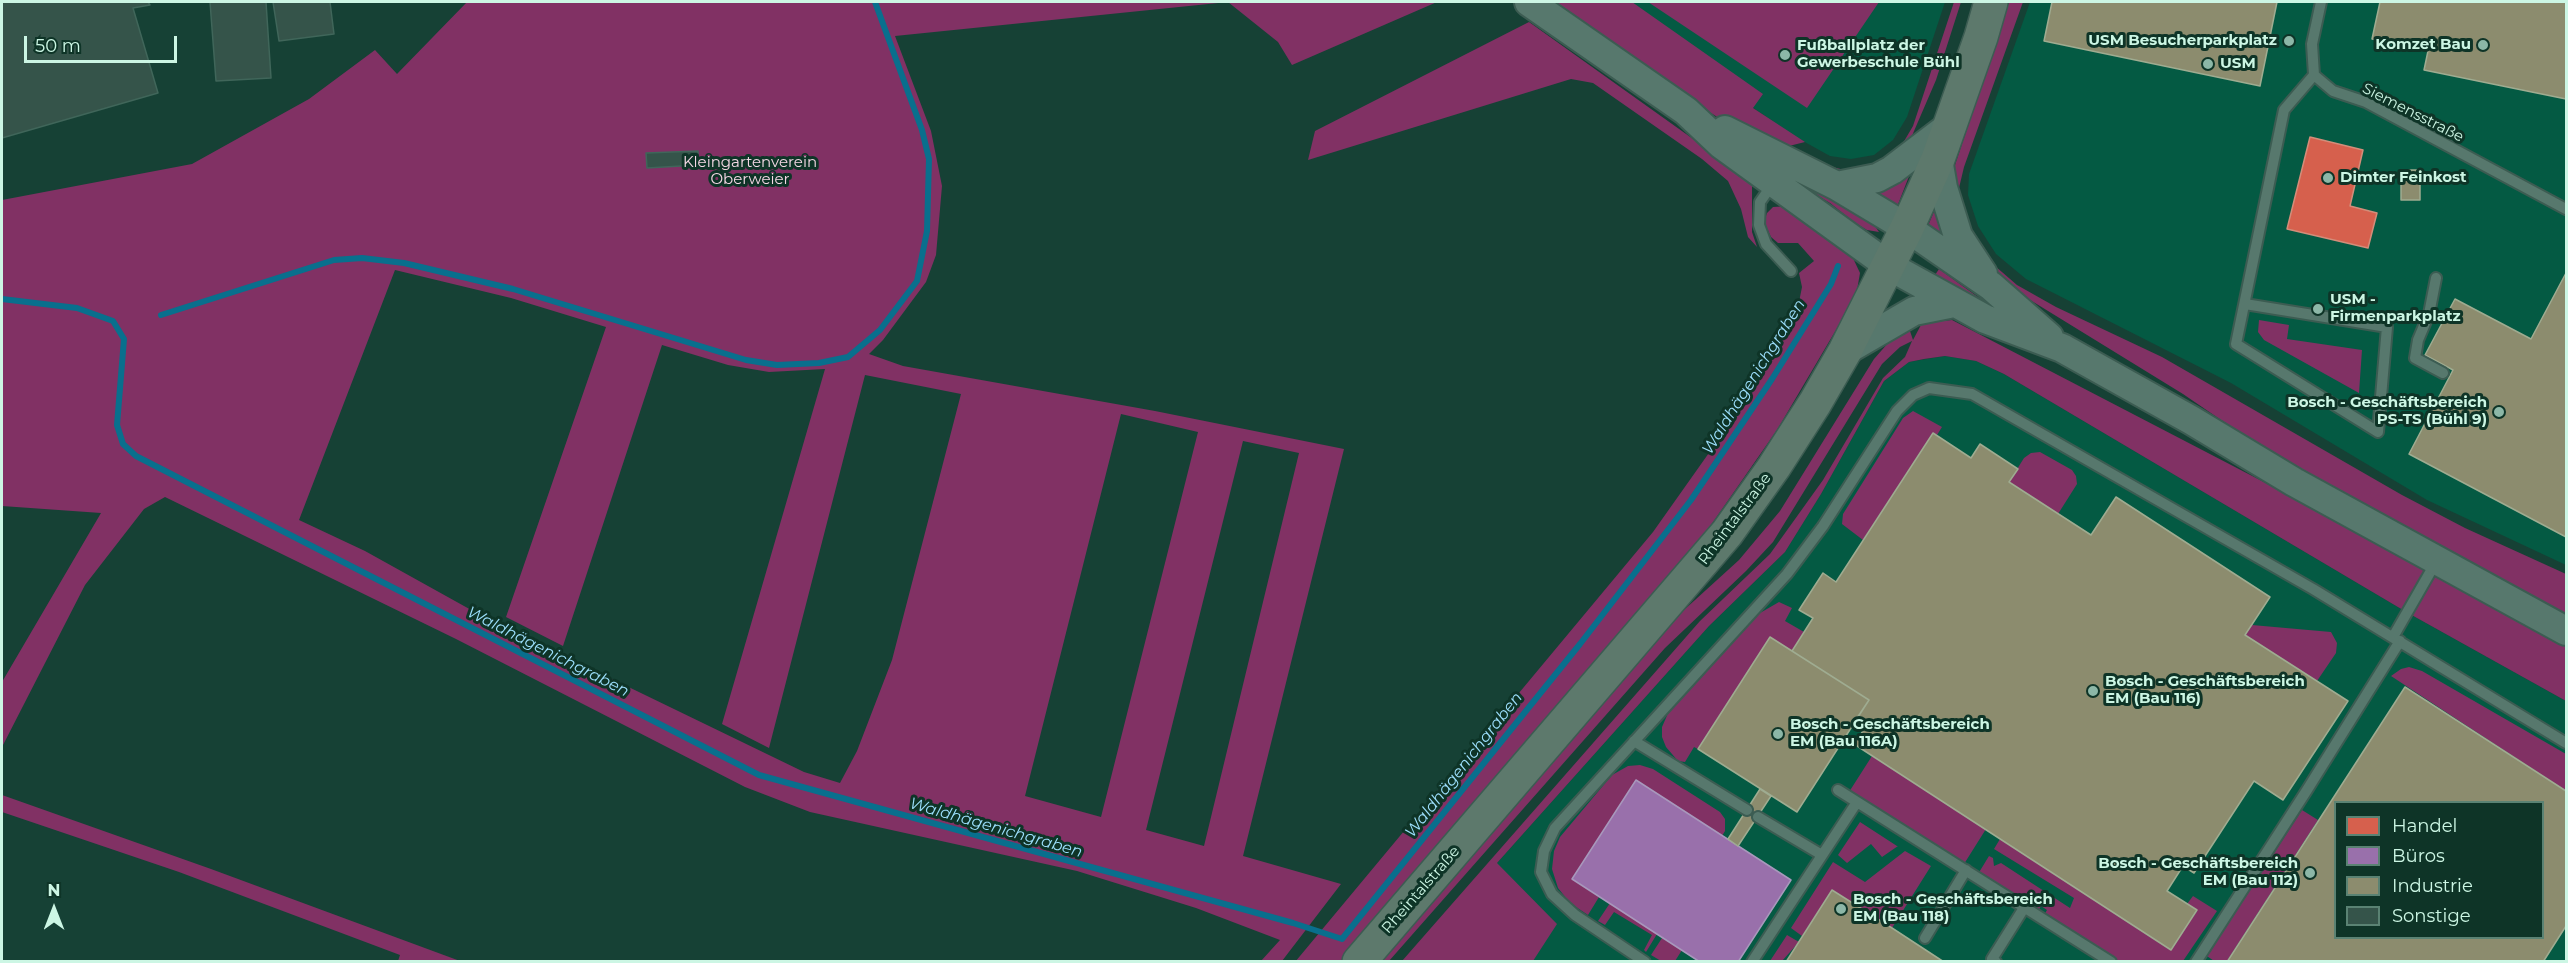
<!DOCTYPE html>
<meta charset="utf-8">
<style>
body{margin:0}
#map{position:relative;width:2568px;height:963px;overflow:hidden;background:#164135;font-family:Montserrat,sans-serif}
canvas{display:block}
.frame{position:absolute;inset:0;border:3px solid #ccf6e4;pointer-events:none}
.legend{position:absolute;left:2334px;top:801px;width:210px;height:138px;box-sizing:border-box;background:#0e3427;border:2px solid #5a8273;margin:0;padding:8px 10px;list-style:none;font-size:18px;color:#ccf6e4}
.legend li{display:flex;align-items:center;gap:12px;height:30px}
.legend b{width:30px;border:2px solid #5a8273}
.north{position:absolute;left:24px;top:879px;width:60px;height:60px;-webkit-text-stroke:4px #0e3427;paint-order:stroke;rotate:0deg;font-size:16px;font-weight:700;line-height:24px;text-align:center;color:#ccf6e4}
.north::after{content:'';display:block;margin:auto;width:21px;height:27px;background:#ccf6e4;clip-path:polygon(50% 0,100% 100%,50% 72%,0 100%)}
.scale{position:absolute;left:24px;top:36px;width:153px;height:27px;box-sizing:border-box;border:3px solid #ccf6e4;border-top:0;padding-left:8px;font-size:18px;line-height:21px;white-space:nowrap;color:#ccf6e4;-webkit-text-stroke:4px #0e3427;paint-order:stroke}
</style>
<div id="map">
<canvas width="2568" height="963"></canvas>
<div class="frame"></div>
<ul class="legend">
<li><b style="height:16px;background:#d6604d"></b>Handel</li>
<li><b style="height:16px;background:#9970ab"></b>Büros</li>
<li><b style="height:16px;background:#8c8c6e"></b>Industrie</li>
<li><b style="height:16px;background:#35544a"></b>Sonstige</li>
</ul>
<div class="north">N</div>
<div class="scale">50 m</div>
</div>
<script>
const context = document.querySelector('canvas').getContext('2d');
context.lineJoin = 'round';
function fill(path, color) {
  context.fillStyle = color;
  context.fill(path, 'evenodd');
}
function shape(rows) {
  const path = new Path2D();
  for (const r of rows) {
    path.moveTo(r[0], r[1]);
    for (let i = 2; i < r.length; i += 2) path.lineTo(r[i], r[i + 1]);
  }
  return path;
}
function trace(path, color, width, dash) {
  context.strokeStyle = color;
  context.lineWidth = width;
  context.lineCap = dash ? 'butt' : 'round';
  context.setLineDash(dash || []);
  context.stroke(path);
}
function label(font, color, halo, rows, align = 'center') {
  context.font = font + ' Montserrat,sans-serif';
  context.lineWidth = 6;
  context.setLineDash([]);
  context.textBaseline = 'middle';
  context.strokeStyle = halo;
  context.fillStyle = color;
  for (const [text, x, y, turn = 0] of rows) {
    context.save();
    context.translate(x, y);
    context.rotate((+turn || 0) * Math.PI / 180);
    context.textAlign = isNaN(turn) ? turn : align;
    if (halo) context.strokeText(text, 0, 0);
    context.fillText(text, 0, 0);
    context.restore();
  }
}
fill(shape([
 [1601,2,1945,2,1907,117,1893,140,1874,155,1851,159,1830,156,1794,136],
 [2030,2,2566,2,2566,565,2427,500,2231,383,2026,279,1996,254,1978,226,1968,195,1969,174],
 [1945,356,1976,361,2004,374,2408,613,2566,701,2566,961,1403,962,1497,863,1709,626,1785,552,1821,494,1884,381,1909,362],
 [2336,802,2542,802,2542,938,2336,938]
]), '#045a43');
fill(shape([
 [467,2,1437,2,1292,65,1278,42,1228,2,895,36,931,131,942,186,936,255,926,282,883,340,869,354,903,366,1155,411,1344,449,1243,856,1341,884,1282,961,1261,961,1280,940,1196,908,1077,871,810,812,745,787,456,639,165,497,144,509,85,585,2,747,2,682,101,513,2,506,2,200,192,164,309,99,375,50,397,74],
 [395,270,511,298,606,327,506,617,563,646,662,345,728,365,769,372,825,369,722,724,769,748,865,375,961,394,892,660,857,751,840,783,804,772,482,616,365,551,299,520],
 [1121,414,1198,432,1101,817,1025,796],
 [1243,441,1299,453,1204,846,1146,830],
 [1542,2,1632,2,1763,94,1753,108,1805,142,1785,147,1741,132,1616,53],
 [1648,2,1879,2,1807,108],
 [1954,2,1961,2,1936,80,1905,152,1854,178,1824,165,1849,171,1868,168,1887,158,1903,143,1913,126],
 [2009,2,2023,2,1964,167,1959,188,1959,200,1953,171],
 [1529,22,1752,181,1752,232,1757,247,1748,237,1741,209,1728,181,1702,159,1593,83,1571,79,1308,160,1315,131],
 [1913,166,1897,207,1866,192],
 [1809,182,1871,220,1879,232,1867,230,1855,223,1830,203,1806,189],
 [1938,202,1947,232,1940,239,1927,228],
 [1789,206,1852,256,1860,273,1856,296,1777,430,1686,561,1346,961,1295,962,1653,532,1728,426,1799,302,1802,287,1799,273,1814,261,1798,243,1778,243,1771,237,1764,222,1767,213,1773,207],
 [1978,246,1995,266,2017,285,2056,307,2162,357,2402,495,2465,528,2566,574,2566,620,2306,478,2183,394,2009,287,1988,268],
 [1939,269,1989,305,1933,278],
 [1952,320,2566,639,2566,701,2408,613,2004,374,1976,361,1945,356,1924,359,1909,362,1884,381,1821,494,1785,552,1709,626,1497,863,1557,924,1533,961,1402,961,1700,621,1770,554,1823,480,1883,378,1905,357,1912,341,1900,347,1882,364,1773,542,1746,571,1665,648,1389,961,1378,962,1673,620,1739,560,1780,511,1874,359,1896,334,1909,328,1913,340,1922,323],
 [2259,320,2289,325,2287,339,2362,350,2359,393,2264,340,2258,332],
 [1913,411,1942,427,1937,435,1933,433,1863,540,1842,524,1843,514,1903,418],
 [2040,452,2072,470,2076,476,2077,484,2058,514,2009,482,2024,458,2031,453],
 [1779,602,1792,608,1785,621,1804,632,1792,651,1770,638,1698,749,1694,747,1685,762,1678,761,1666,747,1662,737,1662,727,1669,711,1760,613],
 [2252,625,2331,632,2337,643,2336,653,2317,681,2245,635],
 [2409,667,2422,671,2566,754,2566,791,2391,676,2401,669],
 [1872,756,1986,829,1964,864,1849,792],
 [1640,765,1653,769,1720,812,1725,819,1725,831,1722,836,1636,780,1572,879,1599,897,1588,915,1570,903,1558,888,1552,869,1554,851,1560,837,1612,775,1628,766],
 [2,795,211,869,460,961,398,961,400,955,179,872,2,812],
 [2302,810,2318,820,2227,961,2214,961,2207,956],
 [1860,822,1897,846,1898,846,1882,857,1871,844,1847,863,1838,855],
 [2000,839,2171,949,2197,911,2187,904,2193,896,2217,911,2183,961,2113,961,2043,917,2047,910,2041,906,2037,913,1978,874,1989,856,1993,858,1994,866,2001,863,2070,908,2074,898,1994,849],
 [1905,851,1931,866,1892,928,1832,891,1802,936,1791,928,1833,862,1865,882],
 [1610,903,1657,934,1646,952,1644,950,1652,935,1614,912,1605,925,1598,921],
 [1787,935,1799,942,1782,961,1770,961],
 [1662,938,1682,950,1675,961,1661,961,1651,955]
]), '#813164');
const shops = shape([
 [2310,137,2363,150,2350,206,2377,213,2368,248,2287,229,2310,137]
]);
fill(shops, '#d6604d');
trace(shops, '#d38d7a', 1.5);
const offices = shape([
 [1636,780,1791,880,1738,962,1700,962,1572,879,1636,780]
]);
fill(offices, '#9970ab');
trace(offices, '#a898bc', 1.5);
const industry = shape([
 [2052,2,2277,2,2260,86,2044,41,2052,2],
 [2380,2,2566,2,2566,99,2424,70,2428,51,2372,39,2380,2],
 [2401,170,2420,170,2420,200,2401,200,2401,170],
 [2566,273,2566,537,2409,454,2453,370,2425,355,2455,299,2531,339,2566,273],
 [1933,433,1971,458,1980,444,2018,469,2009,482,2091,535,2116,497,2270,597,2245,635,2348,701,2283,800,2254,781,2194,873,2183,866,2167,891,2197,910,2171,950,1854,744,1867,725,1857,718,1869,700,1792,651,1813,618,1799,610,1823,573,1836,582,1933,433],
 [1770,637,1869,700,1797,812,1698,749,1770,637],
 [2405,687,2566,791,2566,926,2543,962,2227,962,2405,687],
 [2336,802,2542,802,2542,938,2336,938,2336,802],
 [1760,789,1771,796,1738,846,1728,839,1760,789],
 [1832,890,1892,928,1944,962,1786,962,1832,890]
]);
fill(industry, '#8c8c6e');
trace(industry, '#9fac91', 1.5);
trace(shape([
 [2,299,77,308,113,321,124,339,117,425,123,444,136,456,759,775,1293,923,1342,939,1580,644,1691,500,1772,379,1831,284,1838,266],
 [161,315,334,260,362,258,404,263,513,289,746,360,777,365,819,363,848,357,880,330,917,281,927,231,929,159,922,130,875,2]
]), '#096f8d', 6);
const building = shape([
 [2,2,148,2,150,5,133,8,158,93,2,138,2,2],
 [210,2,266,2,271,78,216,81,210,2],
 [273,2,330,2,334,34,279,41,273,2],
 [698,151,698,165,647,168,646,153,698,151]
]);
fill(building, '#35544a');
trace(building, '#40665a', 1.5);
const service = shape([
 [2321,2,2312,44,2314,75,2333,91,2366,102,2566,209],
 [1774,182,1760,202,1759,225,1766,244,1791,271],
 [2436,278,2429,314,2418,340,2415,358,2443,373],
 [2245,304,2387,327,2378,432,2236,344,2284,110,2314,75],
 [2393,637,2436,562],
 [1634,741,1747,810],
 [1838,790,2111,962],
 [1758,817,1822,855],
 [1925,938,1966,870],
 [1645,962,1575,915,1552,894,1541,872,1544,851,1555,828,1787,574,1823,526,1897,411,1913,395,1929,388,1972,394,2313,589,2566,743],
 [1752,962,1857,802],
 [1996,962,1992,959,2024,908],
 [2196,962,2307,790,2400,641]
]);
const tertiary = shape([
 [1529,2,1686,111,1722,145,1889,266,1985,319,2062,348,2191,420,2294,482,2566,631],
 [1725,130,1837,186,1907,228,1991,286,2049,337],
 [1938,159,1943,188,1958,236,1983,274],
 [1837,186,1877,178,1892,170,1951,125],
 [1845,351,1914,311,1954,303]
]);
const primary = shape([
 [1359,962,1727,533,1774,467,1815,403,1845,351,1907,228,1938,159,1981,37,1991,2]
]);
trace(service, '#3c5c52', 14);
trace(tertiary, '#3c5c52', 32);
trace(primary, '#3c5c52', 36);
trace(service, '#57786d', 10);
trace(tertiary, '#57786d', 28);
trace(primary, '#5d796c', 33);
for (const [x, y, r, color] of [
 [2289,41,6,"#8cb7a7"],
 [2483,45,6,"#8cb7a7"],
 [1785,55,6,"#8cb7a7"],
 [2208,64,6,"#8cb7a7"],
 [2328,178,6,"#8cb7a7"],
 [2318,309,6,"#8cb7a7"],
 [2499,412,6,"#8cb7a7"],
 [2093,691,6,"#8cb7a7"],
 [1778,734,6,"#8cb7a7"],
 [2310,873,6,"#8cb7a7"],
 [1841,909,6,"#8cb7a7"]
]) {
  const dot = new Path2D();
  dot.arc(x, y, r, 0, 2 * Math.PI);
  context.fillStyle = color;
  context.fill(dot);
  trace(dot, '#0e3427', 2);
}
label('bold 15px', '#ccf6e4', '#0e3427', [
 ["USM Besucherparkplatz",2277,41,"right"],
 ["Komzet Bau",2471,45,"right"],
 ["Fußballplatz der",1797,46],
 ["Gewerbeschule Bühl",1797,63],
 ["USM",2220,64],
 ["Dimter Feinkost",2340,178],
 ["USM -",2330,300],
 ["Firmenparkplatz",2330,317],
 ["Bosch - Geschäftsbereich",2487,403,"right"],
 ["PS-TS (Bühl 9)",2487,420,"right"],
 ["Bosch - Geschäftsbereich",2105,682],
 ["EM (Bau 116)",2105,699],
 ["Bosch - Geschäftsbereich",1790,725],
 ["EM (Bau 116A)",1790,742],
 ["Bosch - Geschäftsbereich",2298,864,"right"],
 ["EM (Bau 112)",2298,881,"right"],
 ["Bosch - Geschäftsbereich",1853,900],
 ["EM (Bau 118)",1853,917]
], 'left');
label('15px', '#ccf6e4', '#0e3427', [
 ["Siemensstraße",2413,113,27],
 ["Rheintalstraße",1735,519,-53],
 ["Rheintalstraße",1421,890,-49]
]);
label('15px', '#f6d8e6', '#0e3427', [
 ["Kleingartenverein",750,163],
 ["Oberweier",750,180]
]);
label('italic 16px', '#9cdffc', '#0e3427', [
 ["Waldhägenichgraben",1754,377,-58],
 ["Waldhägenichgraben",548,652,27],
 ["Waldhägenichgraben",1464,765,-52],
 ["Waldhägenichgraben",996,828,16]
]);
</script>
